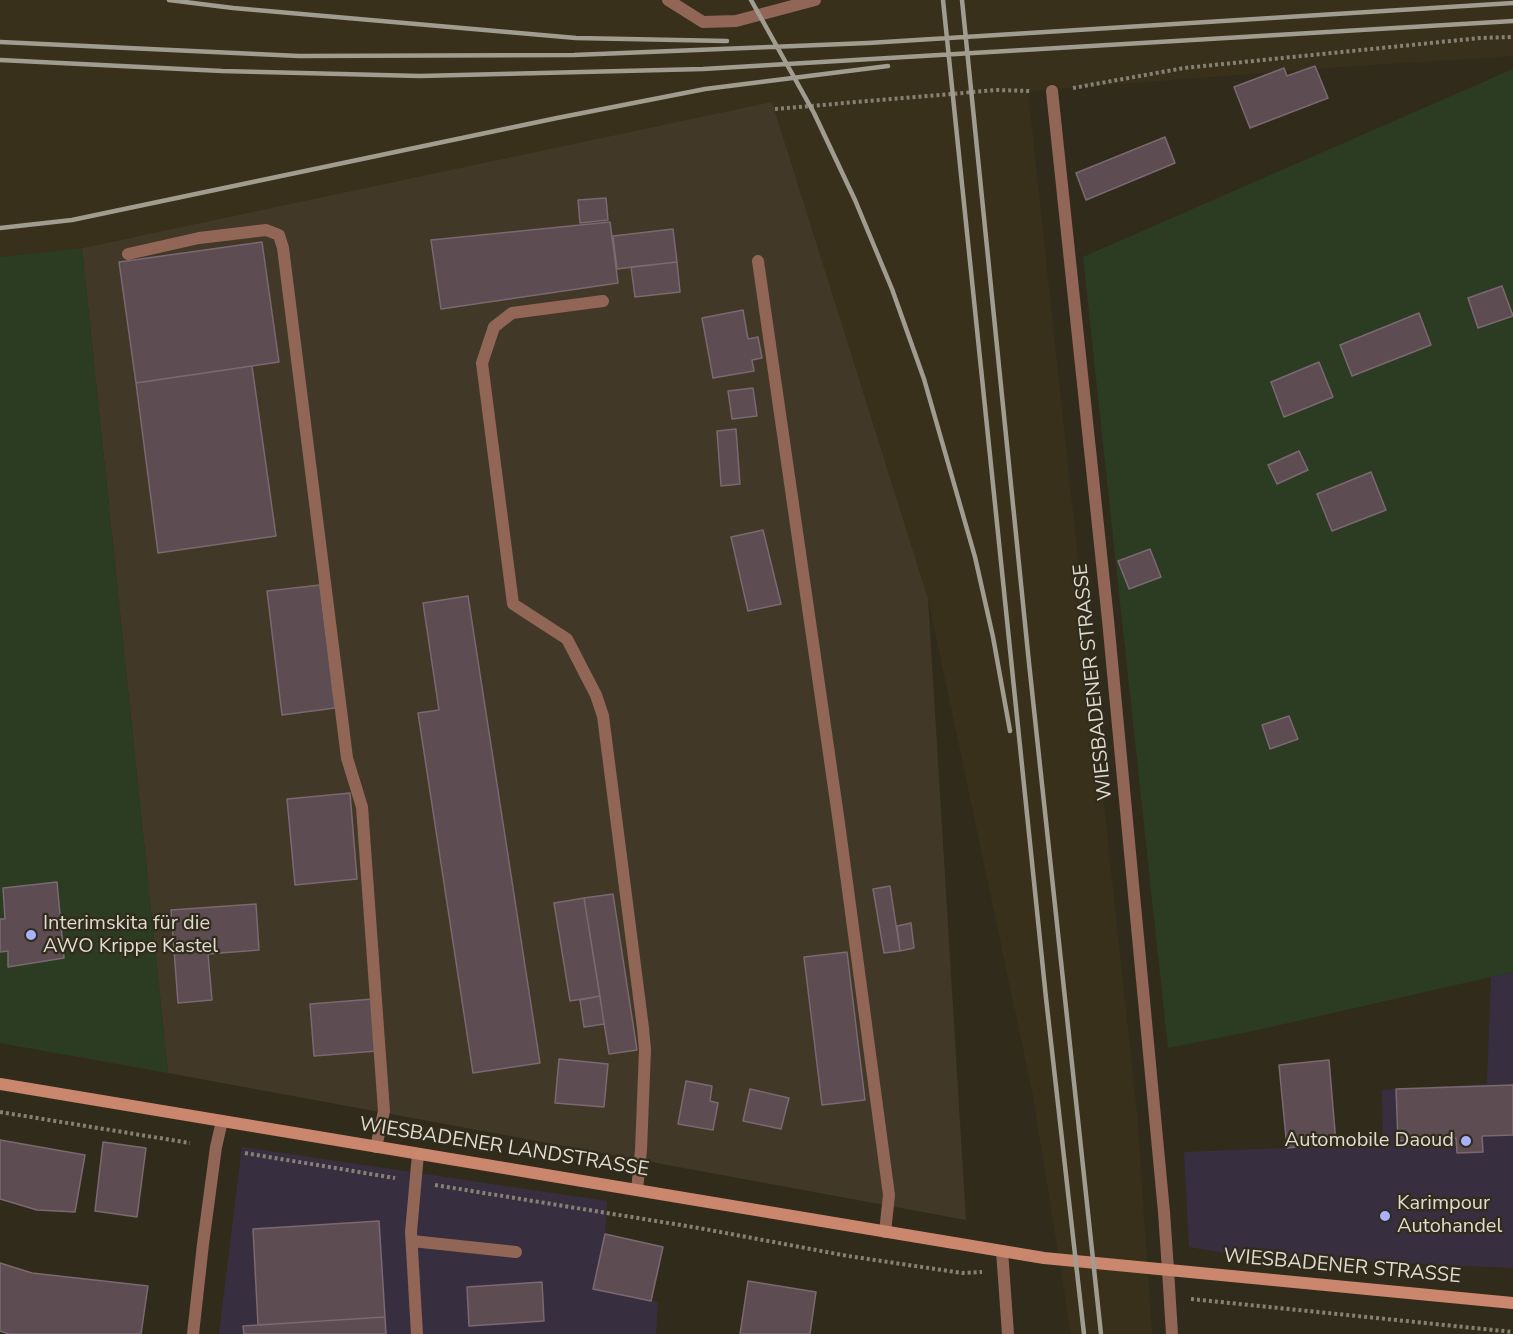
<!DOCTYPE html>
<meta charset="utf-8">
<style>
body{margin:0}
canvas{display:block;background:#312b1c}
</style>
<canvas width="1513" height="1334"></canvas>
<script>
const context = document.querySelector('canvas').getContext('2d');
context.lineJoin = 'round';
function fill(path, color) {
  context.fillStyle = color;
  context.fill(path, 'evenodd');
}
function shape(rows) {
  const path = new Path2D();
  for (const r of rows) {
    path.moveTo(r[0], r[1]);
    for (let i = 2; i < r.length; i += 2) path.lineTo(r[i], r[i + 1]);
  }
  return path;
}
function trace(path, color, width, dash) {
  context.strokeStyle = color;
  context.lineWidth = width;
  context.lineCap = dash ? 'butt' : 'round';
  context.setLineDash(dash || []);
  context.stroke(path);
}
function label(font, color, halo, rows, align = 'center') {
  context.font = font + ' "Nunito Sans",sans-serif';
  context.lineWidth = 4.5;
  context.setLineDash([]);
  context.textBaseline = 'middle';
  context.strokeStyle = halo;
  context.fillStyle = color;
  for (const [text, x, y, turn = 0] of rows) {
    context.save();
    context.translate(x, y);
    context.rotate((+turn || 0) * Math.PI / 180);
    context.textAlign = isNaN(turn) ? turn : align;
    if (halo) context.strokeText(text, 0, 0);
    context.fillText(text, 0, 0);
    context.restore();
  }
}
fill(shape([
 [1513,972,1513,1268,1243,1256,1189,1247,1184,1152,1287,1148,1336,1143,1383,1144,1382,1090,1487,1084,1491,977],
 [242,1147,607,1201,605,1234,593,1289,658,1302,656,1334,219,1334]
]), '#372f3f');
fill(shape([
 [772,101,928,598,966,1220,168,1073,82,248]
]), '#413828');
fill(shape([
 [0,0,1513,0,1513,56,1355,66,1028,91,1137,1114,1152,1334,1071,1334,1033,1096,928,598,772,102,82,248,0,257]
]), '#38301a');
fill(shape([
 [1513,69,1513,972,1253,1031,1168,1048,1083,257],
 [82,248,168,1073,0,1043,0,257]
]), '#2b3c23');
const building = shape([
 [1315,66,1328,98,1250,128,1234,87,1284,68,1287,76,1315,66],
 [1165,137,1175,163,1086,200,1076,173,1165,137],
 [606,198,608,220,580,223,578,200,606,198],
 [610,222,618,283,441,309,431,240,610,222],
 [673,229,677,262,617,269,613,236,673,229],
 [262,242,279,362,136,383,119,262,262,242],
 [677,262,680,292,635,297,631,267,677,262],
 [1502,286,1513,316,1478,328,1468,298,1502,286],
 [743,310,748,339,758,337,762,358,752,360,754,371,713,378,702,318,743,310],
 [1419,313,1431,345,1352,376,1340,345,1419,313],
 [1319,362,1333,397,1284,417,1271,382,1319,362],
 [252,366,276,536,158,553,136,383,252,366],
 [753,388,757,416,732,419,728,391,753,388],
 [736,429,740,484,721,486,717,431,736,429],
 [1299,451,1308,470,1277,484,1268,465,1299,451],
 [1371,472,1386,510,1332,531,1317,494,1371,472],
 [763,530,781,604,748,611,731,537,763,530],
 [1150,549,1161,577,1129,589,1118,561,1150,549],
 [320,585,335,708,282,715,267,591,320,585],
 [468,596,540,1063,473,1073,418,713,439,710,423,603,468,596],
 [1289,716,1298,739,1270,749,1262,725,1289,716],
 [350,793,357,879,295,885,287,799,350,793],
 [57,882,64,958,8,967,8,951,0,952,0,919,5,919,3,888,57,882],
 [890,886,900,951,884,953,873,889,890,886],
 [613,894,637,1050,609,1054,584,898,613,894],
 [584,898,600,996,570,1001,554,903,584,898],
 [256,904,259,950,208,954,212,1000,178,1003,171,910,256,904],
 [911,923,914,948,900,951,897,926,911,923],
 [847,952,865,1100,822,1105,804,957,847,952],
 [600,996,604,1024,584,1027,580,1000,600,996],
 [373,999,377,1051,314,1056,310,1004,373,999],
 [559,1059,608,1064,604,1107,555,1103,559,1059],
 [1329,1060,1336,1143,1287,1148,1279,1065,1329,1060],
 [686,1081,712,1086,710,1101,718,1103,713,1130,678,1124,686,1081],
 [1513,1085,1513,1135,1482,1136,1483,1152,1457,1153,1456,1138,1398,1141,1396,1089,1513,1085],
 [750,1089,789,1098,781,1129,743,1121,750,1089],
 [0,1140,85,1155,75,1212,37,1210,0,1199,0,1140],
 [103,1142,146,1148,137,1217,95,1211,103,1142],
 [379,1221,385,1317,258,1325,253,1229,379,1221],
 [605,1234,663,1247,651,1301,593,1289,605,1234],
 [0,1263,32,1273,148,1286,141,1334,9,1334,0,1331,0,1263],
 [748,1281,816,1292,810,1334,740,1334,748,1281],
 [542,1282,544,1321,469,1326,467,1287,542,1282],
 [385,1317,386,1334,244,1334,243,1326,385,1317]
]);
fill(building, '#5e4c53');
trace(building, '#7b6870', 1.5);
trace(shape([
 [1073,88,1184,68,1480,38,1513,37],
 [775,109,997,90,1030,91],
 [0,1112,190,1143],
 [245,1153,395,1178],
 [435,1185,699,1228,848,1256,962,1273,982,1272],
 [1191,1299,1513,1332]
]), '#868175', 4, [3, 3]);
trace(shape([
 [668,0,703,22,736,21,815,0],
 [128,254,199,238,266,230,279,235,283,248,347,758,362,807,384,1111,376,1147],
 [758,261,839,823,889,1195,885,1232],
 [603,301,512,313,494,327,482,363,513,604,567,639,596,695,603,716,643,1028,645,1050,641,1150,637,1190],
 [412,1241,516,1252],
 [1168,1270,1172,1334],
 [417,1334,411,1232,418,1154]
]), '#916657', 12);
trace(shape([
 [1052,91,1108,620,1164,1212,1168,1270],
 [1002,1251,1008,1334],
 [193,1334,203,1244,216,1147,222,1121]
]), '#916657', 12);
trace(shape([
 [0,1084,1044,1258,1513,1303]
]), '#cb866e', 12);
trace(shape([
 [169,0,233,8,576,38,727,41],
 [751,0,814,113,855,200,892,289,924,379,975,557,993,637,1010,731],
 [943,0,1046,998,1084,1334],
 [962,0,1029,663,1101,1334],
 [0,42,299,56,574,55,868,43,1513,3],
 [0,60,222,71,420,76,703,69,1513,21],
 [0,228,72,220,557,118,705,89,888,66]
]), '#a09c90', 4.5);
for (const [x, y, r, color] of [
 [31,935,6,"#a7b1fc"],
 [1466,1141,6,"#a7b1fc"],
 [1385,1216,6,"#a7b1fc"]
]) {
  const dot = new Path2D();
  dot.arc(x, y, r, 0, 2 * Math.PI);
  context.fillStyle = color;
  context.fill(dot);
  trace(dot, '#312b1c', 2);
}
label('20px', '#dedbd1', '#312b1c', [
 ["WIESBADENER STRASSE",1094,682,-96],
 ["WIESBADENER LANDSTRASSE",504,1148,9],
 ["WIESBADENER STRASSE",1342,1267,5]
]);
label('20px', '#dedbd1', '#312b1c', [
 ["Interimskita für die",43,924],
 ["AWO Krippe Kastel",43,947],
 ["Automobile Daoud",1454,1141,"right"],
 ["Karimpour",1397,1204],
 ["Autohandel",1397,1227]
], 'left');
</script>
